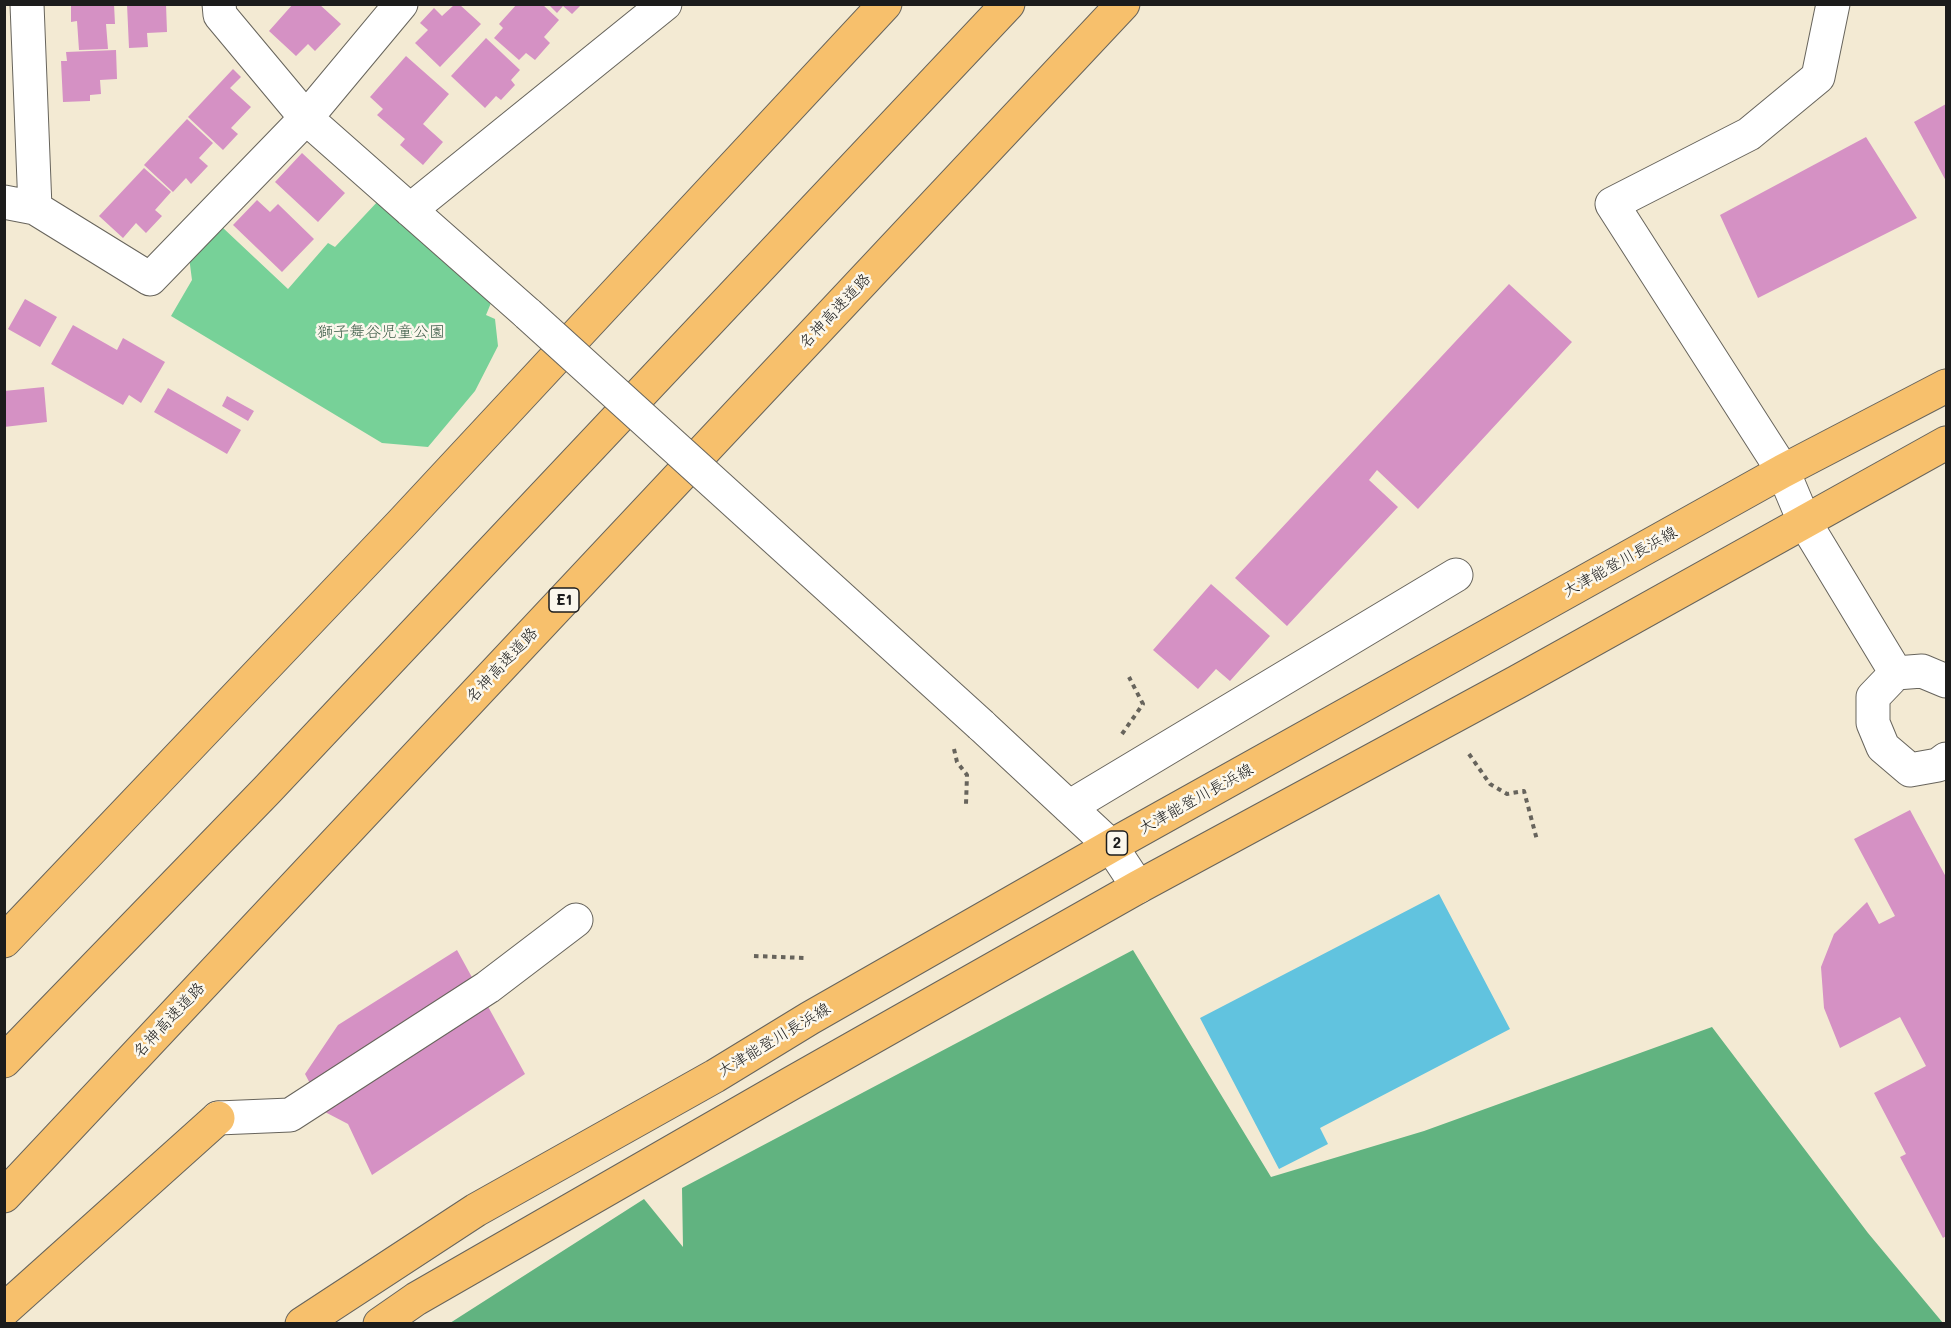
<!DOCTYPE html>
<meta charset="utf-8">
<style>
body{margin:0}
#map{position:relative;width:1951px;height:1328px;overflow:hidden;background:#f3ead3;font-family:Mali,sans-serif}
canvas{display:block}
.frame{position:absolute;inset:0;border:6px solid #1c1c1c;pointer-events:none}
</style>
<div id="map">
<canvas width="1951" height="1328"></canvas>
<div class="frame"></div>
</div>
<script>
const context = document.querySelector('canvas').getContext('2d');
context.lineJoin = 'round';
function fill(path, color) {
  context.fillStyle = color;
  context.fill(path, 'evenodd');
}
function shape(rows) {
  const path = new Path2D();
  for (const r of rows) {
    path.moveTo(r[0], r[1]);
    for (let i = 2; i < r.length; i += 2) path.lineTo(r[i], r[i + 1]);
  }
  return path;
}
function trace(path, color, width, dash) {
  context.strokeStyle = color;
  context.lineWidth = width;
  context.lineCap = dash ? 'butt' : 'round';
  context.setLineDash(dash || []);
  context.stroke(path);
}
function label(font, color, halo, rows, align = 'center') {
  context.font = font + ' Mali,"Klee One",sans-serif';
  context.lineWidth = 5;
  context.setLineDash([]);
  context.textBaseline = 'middle';
  context.strokeStyle = halo;
  context.fillStyle = color;
  for (const [text, x, y, turn = 0] of rows) {
    context.save();
    context.translate(x, y);
    context.rotate((+turn || 0) * Math.PI / 180);
    context.textAlign = isNaN(turn) ? turn : align;
    if (halo) context.strokeText(text, 0, 0);
    context.fillText(text, 0, 0);
    context.restore();
  }
}
fill(shape([
 [379,200,491,303,486,315,495,319,498,346,475,391,428,447,382,443,171,316,192,280,189,257,222,227,288,289,328,243,335,247]
]), '#77d198');
fill(shape([
 [1133,950,1271,1177,1424,1131,1712,1027,1868,1233,1943,1323,450,1323,644,1199,683,1247,682,1188]
]), '#61b380');
fill(shape([
 [1439,894,1510,1029,1320,1128,1328,1144,1279,1169,1200,1018]
]), '#61c3df');
fill(shape([
 [71,4,114,4,115,24,106,24,108,49,79,50,77,21,71,22],
 [127,4,166,4,167,32,147,33,148,47,129,48],
 [293,4,319,4,341,24,315,51,308,44,296,56,269,31],
 [517,4,542,4,559,20,544,37,550,43,535,60,526,53,519,60,494,38,503,28,499,24],
 [548,4,582,4,572,14,563,6,557,13],
 [454,5,460,5,481,24,440,67,415,43,428,30,420,23,434,8,442,16],
 [486,38,520,70,511,80,515,85,501,100,496,96,485,108,451,76],
 [116,50,117,79,100,80,101,94,90,95,90,101,63,102,61,61,67,61,66,52],
 [406,56,449,94,423,124,443,142,423,165,400,145,405,139,377,115,383,109,370,97],
 [233,69,241,77,230,88,251,107,231,128,238,134,223,150,188,117],
 [1946,104,1946,181,1914,122],
 [187,119,213,143,199,158,208,166,191,184,186,178,173,192,144,165],
 [1866,137,1917,218,1758,298,1720,215],
 [302,153,345,193,318,222,275,182],
 [144,168,171,192,155,210,162,216,146,233,136,223,123,238,99,216],
 [257,200,270,212,278,204,314,239,282,272,233,225],
 [1509,284,1572,342,1418,509,1377,470,1369,480,1398,507,1287,626,1235,578],
 [25,299,57,317,40,347,8,329],
 [73,325,117,350,123,338,165,362,141,403,129,395,123,405,51,364],
 [44,387,47,422,4,427,4,391],
 [168,388,241,430,227,454,154,412],
 [227,396,254,411,248,421,222,406],
 [1211,584,1270,636,1230,681,1216,669,1198,689,1153,650],
 [1910,810,1946,877,1946,1236,1943,1238,1900,1157,1906,1154,1874,1093,1926,1066,1900,1017,1840,1048,1824,1008,1821,967,1834,934,1867,902,1879,924,1895,916,1854,839],
 [457,950,525,1074,372,1175,348,1124,325,1112,305,1074,338,1025]
]), '#d591c4');
const minor = shape([
 [27,4,35,208],
 [219,4,220,15,306,118,528,314],
 [1833,4,1818,77,1749,134,1612,204,1783,471,1804,521,1896,673],
 [4,202,35,208,150,279,306,118,401,4],
 [410,210,665,4],
 [1946,681,1922,671,1896,673,1873,697,1873,723,1883,747,1910,770,1938,765,1946,759],
 [981,725,1111,846,1138,887],
 [1069,807,1456,575],
 [218,1118,290,1115,488,987,576,920]
]);
const major = shape([
 [302,1324,476,1210,715,1076,810,1018,1111,846,1783,471,1946,386],
 [380,1324,416,1299,790,1084,1138,887,1517,682,1946,443]
]);
const highway = shape([
 [4,941,401,524,885,4],
 [4,1061,267,790,1008,4],
 [4,1196,1123,4],
 [4,1310,218,1118]
]);
trace(minor, '#67645c', 35);
trace(major, '#67645c', 35);
trace(highway, '#67645c', 35);
trace(shape([
 [1122,734,1143,704,1129,677],
 [954,749,957,762,967,775,966,804],
 [1469,754,1490,784,1507,794,1524,791,1537,840],
 [754,956,805,958]
]), '#67645c', 4, [4.5, 4.5]);
trace(minor, '#fff', 33);
trace(major, '#f7c06c', 33);
trace(highway, '#f7c06c', 33);
const minorBridge = shape([
 [528,314,981,725]
]);
trace(minorBridge, '#67645c', 35, []);
trace(minorBridge, '#fff', 33);
for (const [x, y, w] of [
 [564,600,30],
 [1117,843,21]
]) {
  const box = new Path2D();
  box.roundRect(x - w / 2, y - 12, w, 24, 4.5);
  context.fillStyle = '#fbf7ec';
  context.fill(box);
  trace(box, '#1c1c1c', 1.5);
}
label('bold 15px', '#1c1c1c', null, [
 ["E1",564,600],
 ["2",1117,843]
]);
label('16px', '#1c1c1c', '#fbf7ec', [
 ["名神高速道路",835,311,-47],
 ["大津能登川長浜線",1620,562,-29],
 ["名神高速道路",502,665,-47],
 ["大津能登川長浜線",1196,799,-29],
 ["名神高速道路",169,1020,-47],
 ["大津能登川長浜線",774,1040,-31]
]);
label('16px', '#3c5b47', '#fbf7ec', [
 ["獅子舞谷児童公園",381,332]
]);
</script>
